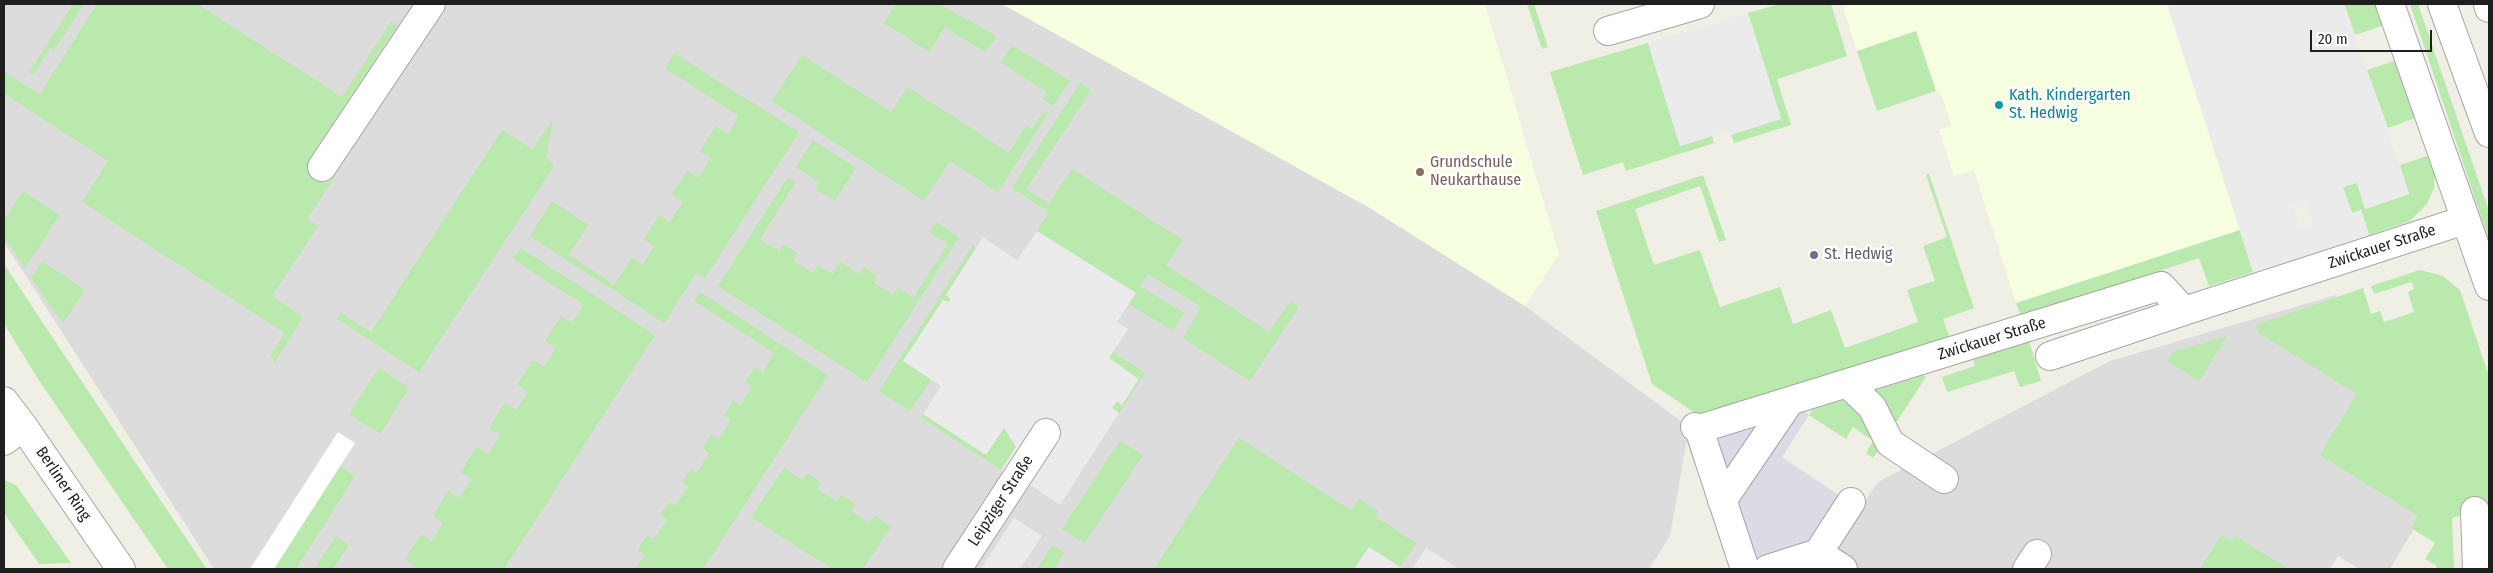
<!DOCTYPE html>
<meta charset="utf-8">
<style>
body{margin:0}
#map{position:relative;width:2493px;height:573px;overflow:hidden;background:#f0efe5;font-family:"Fira Sans Condensed",sans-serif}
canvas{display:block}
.frame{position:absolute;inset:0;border:5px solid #1f1f1f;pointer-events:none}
.scale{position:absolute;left:2310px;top:30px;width:122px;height:22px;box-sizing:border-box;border:2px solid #1f1f1f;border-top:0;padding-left:6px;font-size:15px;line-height:18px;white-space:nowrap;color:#1f1f1f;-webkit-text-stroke:4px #fff;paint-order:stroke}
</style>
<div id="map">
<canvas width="2493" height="573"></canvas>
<div class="frame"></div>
<div class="scale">20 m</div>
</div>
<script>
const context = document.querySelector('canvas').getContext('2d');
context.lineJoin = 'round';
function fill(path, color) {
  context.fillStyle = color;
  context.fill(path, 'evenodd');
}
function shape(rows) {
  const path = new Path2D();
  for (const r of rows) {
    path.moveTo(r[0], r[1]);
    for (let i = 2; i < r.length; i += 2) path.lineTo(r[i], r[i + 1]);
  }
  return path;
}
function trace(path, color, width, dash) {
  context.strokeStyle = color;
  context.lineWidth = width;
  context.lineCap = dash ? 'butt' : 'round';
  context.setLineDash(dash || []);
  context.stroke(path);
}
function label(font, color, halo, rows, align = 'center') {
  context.font = font + ' "Fira Sans Condensed",sans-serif';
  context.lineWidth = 5;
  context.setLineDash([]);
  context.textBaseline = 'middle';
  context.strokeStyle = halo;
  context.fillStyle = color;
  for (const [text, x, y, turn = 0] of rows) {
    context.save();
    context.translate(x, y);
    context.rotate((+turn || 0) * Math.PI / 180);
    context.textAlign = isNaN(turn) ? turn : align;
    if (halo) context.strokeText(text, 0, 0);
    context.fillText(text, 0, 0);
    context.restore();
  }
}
fill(shape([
 [4,4,1002,4,1370,208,1525,306,1689,427,1670,536,1649,569,214,569,4,242],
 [2336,295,2369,424,2447,473,2390,569,2359,569,2338,556,2329,569,1818,569,1878,482,2110,361]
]), '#dddcdc');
fill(shape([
 [1002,4,1485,4,1559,254,1525,306,1370,208],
 [1854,4,2167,4,2240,230,2016,303,1974,170,1954,176,1939,130,1952,126,1940,91,1936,91,1916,31,1857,51,1843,7]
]), '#f6ffdf');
fill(shape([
 [69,4,84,4,54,50,50,48,33,75,29,72,72,6],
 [97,4,197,4,342,97,391,22,397,26,310,158,336,175,307,219,318,226,272,296,303,317,275,362,270,357,285,333,82,202,108,161,5,94,4,95,4,72,40,94],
 [896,4,939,4,997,36,985,52,945,27,929,52,884,23],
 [1527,4,1534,4,1548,47,1542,49],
 [1780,4,1831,4,1847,56,1777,79,1791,125,1734,143,1731,135,1781,118,1748,13],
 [2344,4,2378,4,2385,25,2355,35],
 [2410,4,2418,4,2489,211,2489,240],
 [1916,31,1936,91,1877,111,1857,51],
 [1648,43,1680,146,1712,136,1714,143,1626,171,1623,162,1583,175,1550,72],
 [1012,45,1070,81,1053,106,1043,99,1047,92,1001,63],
 [674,53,799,132,705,278,696,273,664,323,530,236,552,201,588,225,569,255,614,285,632,258,643,265,654,246,644,239,659,215,670,222,683,202,672,195,687,171,699,178,711,158,700,151,716,126,728,134,739,116,665,68],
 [802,55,891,112,908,87,1009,153,1026,125,1032,129,1044,111,1048,113,998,192,950,161,924,201,772,101],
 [2398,60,2418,117,2388,128,2367,70],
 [1080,83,1091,90,1026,189,1049,204,1072,169,1183,240,1166,265,1269,332,1290,301,1299,306,1250,381,1183,338,1201,307,1148,274,1140,286,1184,313,1173,331,1129,304,1136,293,1037,231,1049,212,1012,188],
 [553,119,546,157,554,166,419,372,337,319,341,313,371,332,502,130,533,150],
 [813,140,856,168,835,201,815,188,819,182,796,167],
 [2430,155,2435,171,2434,188,2427,204,2410,221,2369,235,2361,210,2352,213,2343,187,2357,183,2366,209,2409,194,2400,165],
 [1929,174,1974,308,1943,319,1950,338,1701,417,1652,384,1596,211,1703,175,1726,240,1719,242,1700,186,1635,209,1654,265,1700,250,1720,307,1780,287,1793,324,1831,310,1845,348,1918,322,1907,290,1935,281,1923,246,1947,237,1926,175],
 [788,177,796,182,760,239,779,251,784,244,797,253,793,260,813,273,818,265,833,274,840,262,859,274,864,267,877,276,874,283,893,295,898,288,913,298,948,244,930,232,936,222,959,237,867,382,718,286],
 [23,191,60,215,25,268,4,237,4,220],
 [2240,230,2253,272,2209,286,2199,258,2021,316,2016,303],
 [973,245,976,248,946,295,951,298,949,303,943,300,903,361,931,380,910,411,879,391],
 [521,248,655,335,504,569,414,569,415,566,405,559,421,534,432,541,443,523,433,516,448,491,459,498,472,479,461,472,476,447,488,454,500,435,489,428,505,403,516,410,528,392,517,385,533,360,544,367,556,348,545,341,561,316,572,323,584,305,513,259],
 [42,261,85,290,63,323,31,278],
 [4,264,163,504,207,569,168,569,40,382,4,324],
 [2420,270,2443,276,2460,290,2489,376,2489,507,2452,518,2454,569,2436,569,2437,566,2425,559,2435,543,2411,528,2418,516,2320,455,2357,394,2259,333,2256,325,2363,288,2371,314,2380,311,2384,322,2414,312,2408,292,2414,289,2412,282,2374,294,2371,286],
 [700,292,828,375,703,569,635,569,645,555,638,550,647,535,654,539,667,520,660,515,669,502,675,506,688,487,682,482,690,469,697,473,709,453,703,448,711,435,719,439,731,420,724,416,733,400,740,405,752,387,746,382,755,367,763,372,774,353,694,301],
 [2227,336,2199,381,2168,362,2173,352],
 [2029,341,2041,381,2020,387,2014,371,1947,392,1942,377,1975,366,1973,359],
 [1113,352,1145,373,1119,413,1112,409,1117,401,1122,404,1108,359],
 [379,368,409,388,380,434,349,414],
 [1923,375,1926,377,1873,458,1866,453,1873,441,1853,427,1846,439,1809,415,1812,410],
 [923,414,986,454,1004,428,1016,447,1001,470,920,417],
 [1239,438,1351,510,1359,499,1378,511,1375,516,1416,543,1400,567,1369,547,1354,569,1154,569],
 [1120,441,1143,455,1085,543,1062,529],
 [340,466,355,476,296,569,274,569],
 [784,468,802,480,807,473,821,482,817,489,836,501,841,495,855,504,851,511,869,523,875,516,891,526,863,569,832,569,751,517],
 [4,480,16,485,71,563,39,564,4,513],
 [2221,535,2231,541,2235,536,2289,569,2200,569],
 [336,536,349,545,333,569,314,569],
 [1052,545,1064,553,1054,569,1037,569]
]), '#b9e9ac');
fill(shape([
 [2167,4,2344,4,2409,194,2365,209,2357,183,2343,187,2352,213,2361,210,2369,235,2253,272],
 [2306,200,2314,225,2301,230,2292,204],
 [1748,13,1781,119,1731,135,1729,130,1680,146,1648,43],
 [1037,231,1136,293,1117,322,1128,329,1109,358,1139,379,1122,405,1117,401,1112,408,1119,413,1060,505,1032,486,1001,470,1016,447,1004,428,986,455,923,414,941,386,903,361,943,300,948,302,951,299,946,295,983,237,1017,260],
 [1014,518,1042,536,1020,569,981,569],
 [1369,547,1400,567,1403,569,1354,569],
 [1426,548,1459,569,1412,569]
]), '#ebebeb');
fill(shape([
 [1790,401,1809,415,1782,457,1864,512,1836,555,1857,569,1731,569,1695,427]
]), '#dddae6');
fill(shape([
 [338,432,355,443,274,569,250,569]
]), '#fff');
const minor = shape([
 [2390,4,2489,286],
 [2442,4,2489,133],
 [2488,4,2489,8],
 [1608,31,1700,4],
 [322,167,431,4],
 [2050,356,2184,311],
 [1848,384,1872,407,1890,443,1944,479],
 [4,401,23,426,121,569],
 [1695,427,1699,429,1745,569],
 [1699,429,2161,286,2184,311,2465,220],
 [4,441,23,426],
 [1722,501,1790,401],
 [2475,511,2477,569],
 [1818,553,1843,569],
 [957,569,1046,433],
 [1768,569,1818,553,1851,502],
 [2027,569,2037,554]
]);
trace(minor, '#a6a6a6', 30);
trace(minor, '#fff', 28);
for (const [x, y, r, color] of [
 [1999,105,5,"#0f9aa8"],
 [1420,172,5,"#8d6e63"],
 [1814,255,5,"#6b7280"]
]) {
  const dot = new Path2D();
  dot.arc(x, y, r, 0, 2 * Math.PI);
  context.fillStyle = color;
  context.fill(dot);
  trace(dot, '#fff', 2);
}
label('16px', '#0d838f', '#fff', [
 ["Kath. Kindergarten",2009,96],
 ["St. Hedwig",2009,114]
], 'left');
label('16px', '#785e54', '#fff', [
 ["Grundschule",1430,163],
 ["Neukarthause",1430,181]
], 'left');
label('16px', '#1f1f1f', '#fff', [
 ["Zwickauer Straße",2382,247,-18],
 ["Zwickauer Straße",1992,339,-17],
 ["Berliner Ring",63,484,56],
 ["Leipziger Straße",1001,501,-57]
]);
label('16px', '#5b616d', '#fff', [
 ["St. Hedwig",1824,255]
], 'left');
</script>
